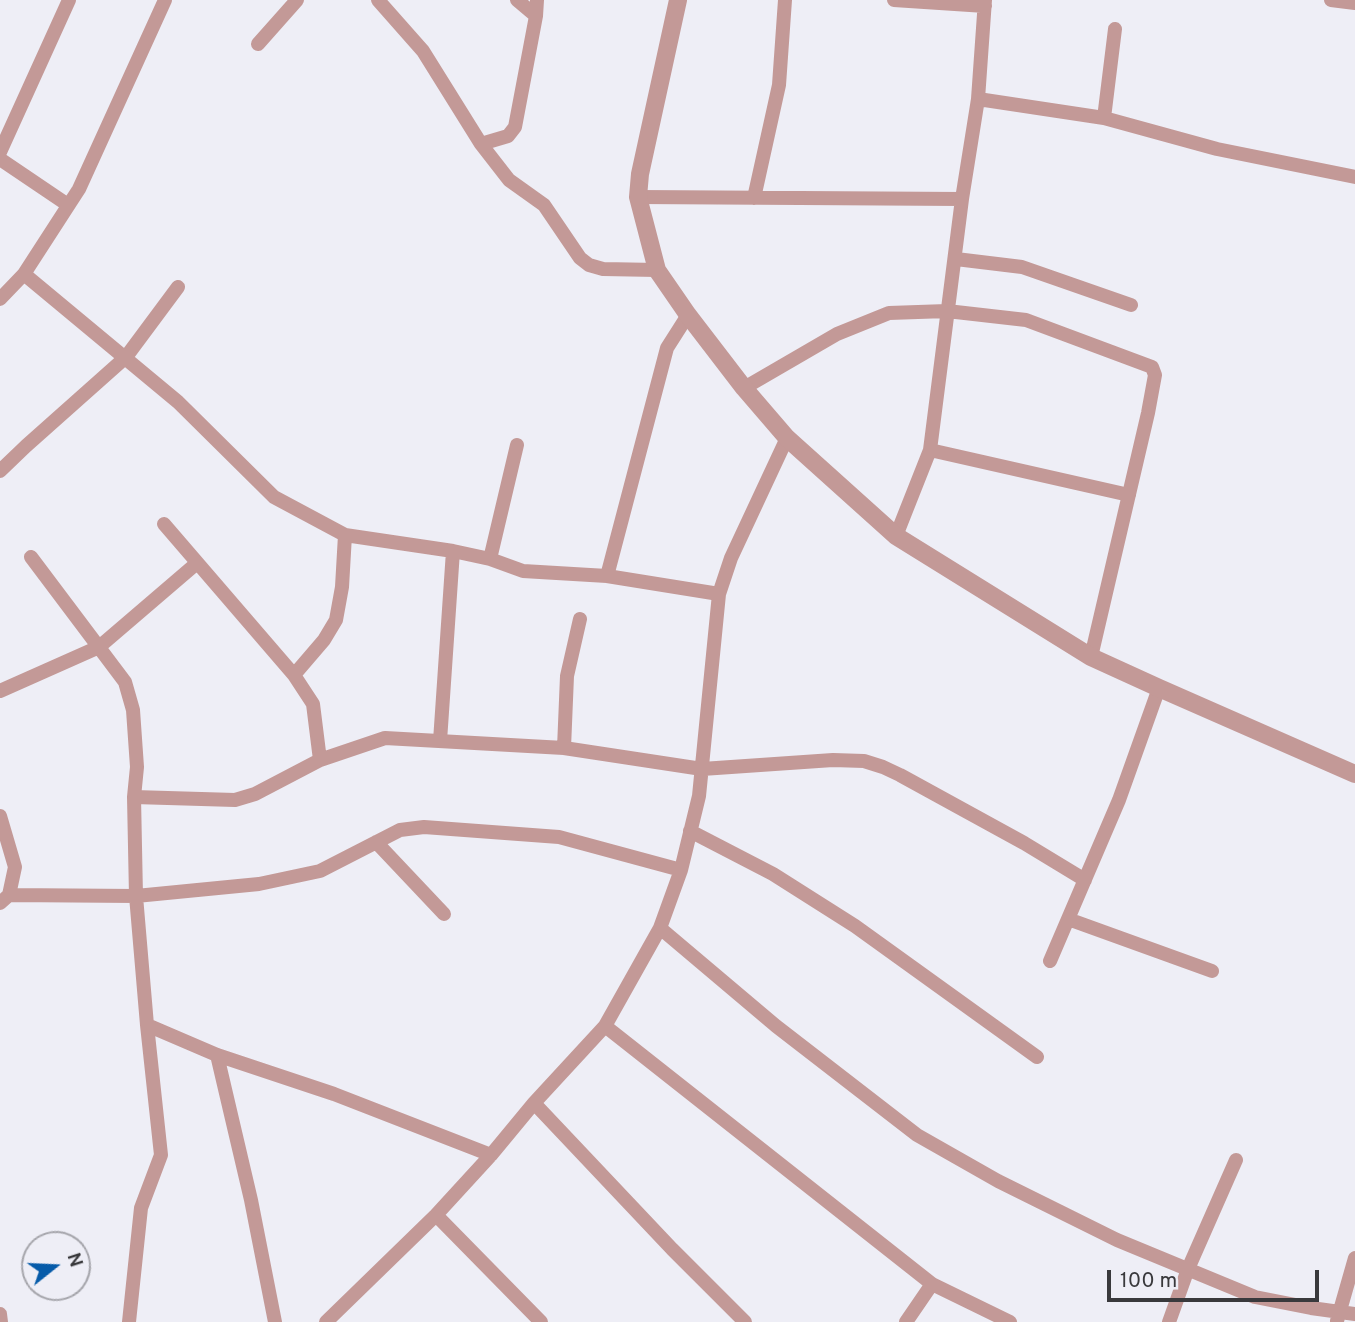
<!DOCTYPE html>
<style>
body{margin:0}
#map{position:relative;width:1355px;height:1322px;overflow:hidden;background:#eeeef6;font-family:Overpass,sans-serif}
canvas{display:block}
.north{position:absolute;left:21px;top:1231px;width:70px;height:70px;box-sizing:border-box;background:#eeeef6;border:2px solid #a6a6ac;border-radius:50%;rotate:72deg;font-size:19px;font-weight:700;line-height:28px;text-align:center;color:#39393c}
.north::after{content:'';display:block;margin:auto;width:24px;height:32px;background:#065ba9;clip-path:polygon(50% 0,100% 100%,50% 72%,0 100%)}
.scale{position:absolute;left:1107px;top:1270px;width:212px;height:32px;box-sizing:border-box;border:4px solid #39393c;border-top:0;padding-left:9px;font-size:21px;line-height:24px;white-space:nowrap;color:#39393c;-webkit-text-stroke:5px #eeeef6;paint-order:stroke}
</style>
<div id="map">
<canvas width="1355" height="1322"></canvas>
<div class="north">N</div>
<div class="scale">100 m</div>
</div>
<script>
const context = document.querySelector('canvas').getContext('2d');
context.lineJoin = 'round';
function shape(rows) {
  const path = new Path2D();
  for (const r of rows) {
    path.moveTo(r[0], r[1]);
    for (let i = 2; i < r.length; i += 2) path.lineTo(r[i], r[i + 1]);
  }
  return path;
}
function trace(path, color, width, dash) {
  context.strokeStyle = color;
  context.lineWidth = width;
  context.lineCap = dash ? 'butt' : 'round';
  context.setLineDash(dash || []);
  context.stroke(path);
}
trace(shape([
 [378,0,423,51,481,144,509,180,544,205,580,258,589,265,603,269,657,270],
 [517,0,536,16],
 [894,0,985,6],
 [1331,0,1355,3],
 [258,44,297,0],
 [978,99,1104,118,1217,149,1355,177],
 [1104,118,1115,29],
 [481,144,508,136,515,127,536,16,537,0],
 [0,152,69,0],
 [0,159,68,205],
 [638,197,962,199],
 [754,198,779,85,785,0],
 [956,259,1022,267,1131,305],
 [24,274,178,402,274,497,345,535,453,551,490,559,523,571,607,576,719,594],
 [0,299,24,274,79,189,165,0],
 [744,388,837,334,889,313,947,311,1026,320,1152,367,1155,375,1148,413,1091,657],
 [930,450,1129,495],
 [0,471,26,446,126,357,178,287],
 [164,524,294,675,313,704,320,760],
 [896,536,930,450,962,199,978,99,985,0],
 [31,557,125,682,133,710,137,767,134,797,136,896,147,1025,161,1155,141,1208,129,1322],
 [490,559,517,445],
 [607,576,667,348,688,315],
 [294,675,324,640,336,620,342,587,345,535],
 [0,691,99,647,197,563],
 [440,741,453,551],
 [564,748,567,676,580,619],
 [134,797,235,800,255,794,320,760,385,738,564,748,702,769,833,760,864,761,883,767,900,775,1024,843,1085,880],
 [0,816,15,867,9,895,0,903],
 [690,831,773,874,855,926,1037,1057],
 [376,842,444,914],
 [9,895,136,896,259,884,320,871,400,830,424,827,559,837,681,870],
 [1068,919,1212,971],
 [660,928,776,1026,917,1135,998,1181,1117,1240,1255,1297,1311,1308,1355,1314],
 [1050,961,1119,800,1159,688],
 [147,1025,217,1055,334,1094,491,1155],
 [605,1026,932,1284,1010,1322],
 [217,1055,251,1200,275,1322],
 [534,1103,672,1249,745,1322],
 [436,1215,541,1322],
 [0,1314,1,1322],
 [1337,1321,1355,1258],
 [326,1322,436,1215,491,1155,534,1103,605,1026,660,928,681,870,699,796,719,594,731,558,787,438],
 [906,1322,932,1284],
 [1169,1322,1188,1269,1236,1160]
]), '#c39997', 14);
trace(shape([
 [678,0,640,174,638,197,657,270,688,315,744,388,787,438,896,536,1091,657,1159,688,1355,774]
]), '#c39997', 18);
</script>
